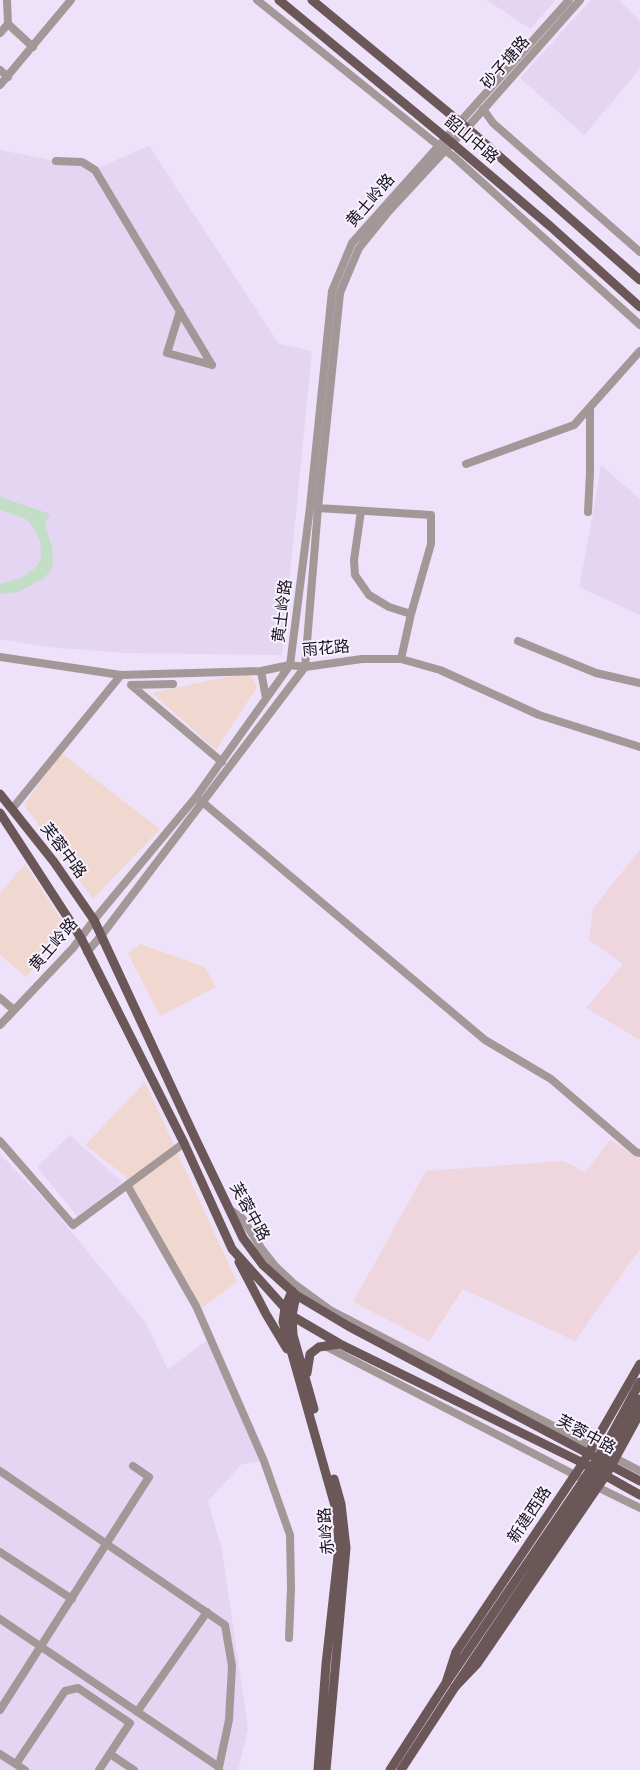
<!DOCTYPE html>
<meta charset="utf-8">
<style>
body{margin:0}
canvas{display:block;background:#ede2f9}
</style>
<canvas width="640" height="1770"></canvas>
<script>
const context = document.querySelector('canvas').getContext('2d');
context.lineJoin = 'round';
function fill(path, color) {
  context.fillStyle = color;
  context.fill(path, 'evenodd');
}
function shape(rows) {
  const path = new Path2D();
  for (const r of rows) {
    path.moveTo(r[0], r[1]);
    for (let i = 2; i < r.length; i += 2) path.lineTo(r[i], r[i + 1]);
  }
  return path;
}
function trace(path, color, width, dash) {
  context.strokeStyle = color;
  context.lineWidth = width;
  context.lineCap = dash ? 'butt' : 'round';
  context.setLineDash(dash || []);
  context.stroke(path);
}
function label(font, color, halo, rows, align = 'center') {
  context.font = font + ' Arial,"Noto Sans SC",sans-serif';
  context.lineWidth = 4;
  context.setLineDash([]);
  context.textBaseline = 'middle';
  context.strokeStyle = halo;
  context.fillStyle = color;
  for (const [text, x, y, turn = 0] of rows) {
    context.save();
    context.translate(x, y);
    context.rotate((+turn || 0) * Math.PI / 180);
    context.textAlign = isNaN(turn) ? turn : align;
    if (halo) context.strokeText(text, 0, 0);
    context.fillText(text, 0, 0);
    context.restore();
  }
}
fill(shape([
 [249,672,257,687,216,750,152,693],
 [61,753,160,829,93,899,24,805],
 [25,864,68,930,26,977,0,955,0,893],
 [140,944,205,967,216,987,160,1016,128,954],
 [145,1082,237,1282,202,1308,124,1175,85,1145]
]), '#f0d7d0');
fill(shape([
 [487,0,556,0,530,29],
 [591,0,619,0,640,21,640,69,584,135,520,78],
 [149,146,279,344,312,351,282,655,125,653,48,647,0,639,0,150,56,161,82,162,95,169],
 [601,465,640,499,640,615,579,587,588,541],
 [70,1135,122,1182,78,1217,37,1167],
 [0,1154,51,1207,146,1323,168,1370,211,1337,264,1461,242,1464,208,1501,222,1550,248,1728,238,1770,0,1770]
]), '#e4d5f3');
fill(shape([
 [640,849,640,1040,586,1008,623,964,589,940,593,909],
 [610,1140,640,1158,640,1249,575,1341,463,1289,429,1341,353,1302,426,1171,564,1161,585,1172]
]), '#efd5dd');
fill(shape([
 [0,497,50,514,45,525,52,548,53,560,52,569,43,579,18,592,0,594,0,584,21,578,34,569,41,559,40,541,34,528,26,519,0,510]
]), '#c3dec6');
trace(shape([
 [7,0,8,24,33,47],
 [257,0,444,150,453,156,640,325],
 [0,33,8,24],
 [0,70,8,77],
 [0,85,71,0],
 [483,109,493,123,640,252],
 [56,161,82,162,95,170,212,365],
 [180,311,167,353,212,365],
 [466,464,574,425,640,351],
 [318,508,431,515,431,544,411,614,401,659],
 [361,511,354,560,355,575,369,595,389,607,411,614],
 [588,512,590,473,590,407],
 [518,641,596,673,640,683],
 [0,657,121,675,261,671,290,665,305,667,362,659,401,659,440,670,539,715,640,747],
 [261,671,266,698],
 [173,684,131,685,222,762],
 [200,800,485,1040,551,1079,636,1152,640,1153],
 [12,809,121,675],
 [87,952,101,936,305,667,318,508,340,293,359,248,389,211,452,143,467,128,580,0],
 [0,998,14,1010],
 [0,1025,73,948,94,920,196,797,290,665,310,507,332,291,352,243,569,0],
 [0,1141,73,1225,184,1143],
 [127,1185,196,1306,264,1461,290,1535,291,1588,289,1638],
 [229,1209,242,1218,261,1248,275,1266,293,1283,330,1310,640,1471],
 [325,1346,579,1477],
 [0,1471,225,1625,232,1666,229,1720,219,1767],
 [593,1485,640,1508],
 [0,1552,72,1599],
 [0,1619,219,1767,219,1770],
 [0,1710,149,1477,133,1466],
 [137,1712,207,1612],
 [0,1754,25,1770],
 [110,1754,134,1770],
 [16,1764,65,1691,78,1688,130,1723,99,1770]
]), '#a39798', 8);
trace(shape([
 [279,0,452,143,550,226,640,307],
 [312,0,467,128,640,280],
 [0,794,54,862,94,920,195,1138,243,1238,263,1265,296,1295,348,1326,640,1481],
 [0,813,81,938,184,1143,232,1249,292,1316,340,1344,583,1463,640,1495],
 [239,1262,266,1314,287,1349],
 [292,1291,285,1308,283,1322,337,1513,339,1547,326,1664,318,1770],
 [296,1295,292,1316,293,1335,314,1409],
 [307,1373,310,1354,319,1347,340,1344],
 [326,1770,346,1548,341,1504,334,1479],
 [390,1770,446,1683,456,1652,583,1463,640,1364],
 [401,1770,455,1687,477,1664,606,1475,640,1413]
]), '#6b5658', 9);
trace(shape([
 [446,1683,581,1484,606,1445,640,1382],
 [455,1687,590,1486,613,1449,640,1399]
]), '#6b5658', 9);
label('16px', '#18141c', '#f8f1ff', [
 ["砂子塘路",506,63,-49],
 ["韶山中路",471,140,40],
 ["黄土岭路",371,201,-49],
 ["黄土岭路",283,611,-83],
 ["雨花路",326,649,-5],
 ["芙蓉中路",63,851,53],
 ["黄土岭路",54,945,-49],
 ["芙蓉中路",249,1212,61],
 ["芙蓉中路",586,1435,28],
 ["新建西路",530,1515,-56],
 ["赤岭路",327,1531,-95]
]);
</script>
